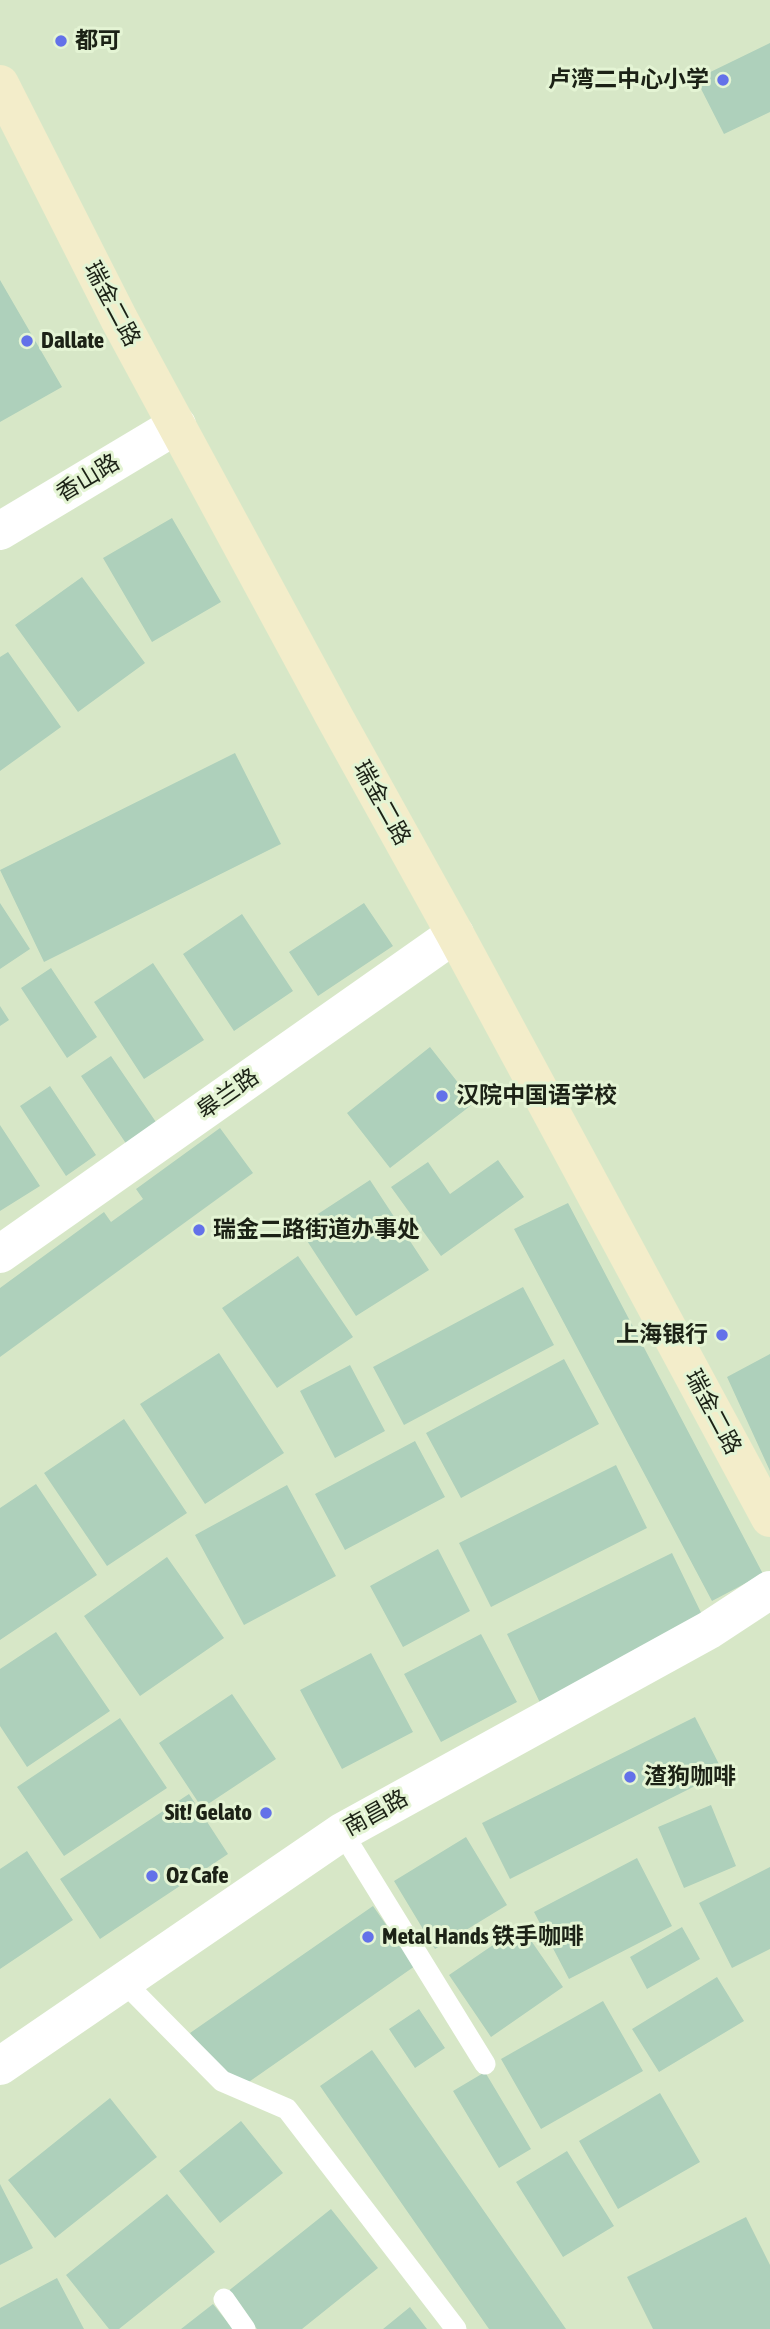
<!DOCTYPE html>
<meta charset="utf-8">
<style>
body{margin:0}
canvas{display:block;background:#d7e7c7}
</style>
<canvas width="770" height="2329"></canvas>
<script>
const context = document.querySelector('canvas').getContext('2d');
context.lineJoin = 'round';
function fill(path, color) {
  context.fillStyle = color;
  context.fill(path, 'evenodd');
}
function shape(rows) {
  const path = new Path2D();
  for (const r of rows) {
    path.moveTo(r[0], r[1]);
    for (let i = 2; i < r.length; i += 2) path.lineTo(r[i], r[i + 1]);
  }
  return path;
}
function trace(path, color, width, dash) {
  context.strokeStyle = color;
  context.lineWidth = width;
  context.lineCap = dash ? 'butt' : 'round';
  context.setLineDash(dash || []);
  context.stroke(path);
}
function label(font, color, halo, rows, align = 'center') {
  context.font = font + ' "Asap Condensed","Noto Sans SC",sans-serif';
  context.lineWidth = 6;
  context.setLineDash([]);
  context.textBaseline = 'middle';
  context.strokeStyle = halo;
  context.fillStyle = color;
  for (const [text, x, y, turn = 0] of rows) {
    context.save();
    context.translate(x, y);
    context.rotate((+turn || 0) * Math.PI / 180);
    context.textAlign = isNaN(turn) ? turn : align;
    if (halo) context.strokeText(text, 0, 0);
    context.fillText(text, 0, 0);
    context.restore();
  }
}
fill(shape([
 [770,43,770,112,724,134,696,79],
 [0,280,62,387,0,422],
 [172,518,221,602,152,642,103,558],
 [82,577,145,663,78,712,15,625],
 [8,652,61,727,0,771,0,657],
 [235,753,281,844,44,962,0,870],
 [0,903,30,949,0,969],
 [364,903,393,946,318,996,289,952],
 [242,914,293,991,234,1031,183,954],
 [153,963,204,1040,144,1079,94,1002],
 [51,968,97,1037,67,1058,21,988],
 [0,1006,9,1020,0,1026],
 [430,1047,474,1103,390,1168,347,1113],
 [111,1056,158,1125,127,1145,81,1076],
 [50,1086,96,1155,66,1176,20,1106],
 [0,1125,40,1186,0,1211],
 [220,1128,253,1173,0,1357,0,1288,104,1212,111,1222,143,1199,136,1189],
 [498,1160,524,1197,441,1256,391,1187,428,1162,450,1194],
 [370,1180,429,1270,356,1316,298,1227],
 [568,1203,763,1574,712,1601,514,1229],
 [298,1256,353,1337,277,1388,222,1308],
 [523,1287,554,1345,404,1425,373,1367],
 [219,1353,284,1453,205,1504,140,1404],
 [770,1354,770,1471,727,1377],
 [564,1359,599,1424,461,1498,426,1433],
 [350,1365,385,1431,335,1458,300,1391],
 [124,1419,187,1513,107,1566,44,1473],
 [415,1441,445,1497,345,1550,315,1494],
 [616,1465,647,1528,491,1607,459,1543],
 [36,1484,97,1575,0,1640,0,1508],
 [287,1485,336,1576,244,1625,195,1535],
 [438,1549,470,1611,403,1647,370,1586],
 [672,1553,709,1629,544,1711,507,1634],
 [167,1557,224,1638,140,1696,84,1616],
 [56,1632,110,1711,27,1767,0,1726,0,1669],
 [481,1634,517,1702,441,1742,404,1674],
 [371,1653,413,1732,342,1769,300,1690],
 [232,1694,276,1759,202,1808,159,1743],
 [695,1717,723,1772,510,1879,482,1823],
 [120,1718,167,1788,64,1856,17,1787],
 [189,1794,228,1854,100,1939,60,1879],
 [711,1805,736,1866,684,1888,658,1827],
 [466,1837,507,1905,435,1949,394,1881],
 [27,1851,73,1920,0,1969,0,1869],
 [637,1858,672,1926,569,1979,534,1912],
 [770,1867,770,1949,732,1968,699,1903],
 [373,1906,415,1966,233,2093,190,2033],
 [521,1926,563,1987,491,2037,449,1975],
 [682,1927,700,1959,647,1989,630,1957],
 [717,1977,744,2021,659,2072,632,2029],
 [603,2001,643,2071,541,2129,501,2059],
 [419,2009,445,2048,415,2068,389,2029],
 [372,2050,566,2329,489,2329,320,2086],
 [485,2072,531,2149,499,2168,453,2091],
 [660,2093,700,2162,618,2209,579,2141],
 [110,2098,157,2157,55,2238,8,2180],
 [241,2121,283,2173,220,2223,179,2171],
 [567,2151,614,2226,563,2257,516,2182],
 [0,2184,33,2248,0,2265],
 [167,2194,215,2252,119,2329,109,2329,66,2275],
 [331,2209,378,2268,302,2329,257,2329,227,2292],
 [746,2217,770,2265,770,2329,653,2329,627,2277],
 [57,2278,84,2329,0,2329,0,2308],
 [213,2304,233,2329,181,2329],
 [410,2307,427,2329,383,2329]
]), '#aed0bb');
trace(shape([
 [342,1832,485,2064],
 [124,1982,222,2081,287,2109,456,2329],
 [224,2299,245,2329]
]), '#fff', 21);
trace(shape([
 [0,531,177,425],
 [0,1254,455,934],
 [0,2066,342,1832,709,1630,770,1590]
]), '#fff', 38);
trace(shape([
 [0,84,119,319,335,718,455,934,770,1518]
]), '#f3edca', 38);
for (const [x, y, r, color] of [
 [61,41,7,"#6371e9"],
 [723,80,7,"#6371e9"],
 [27,341,7,"#6371e9"],
 [442,1096,7,"#6371e9"],
 [199,1230,7,"#6371e9"],
 [722,1335,7,"#6371e9"],
 [630,1777,7,"#6371e9"],
 [266,1813,7,"#6371e9"],
 [152,1876,7,"#6371e9"],
 [368,1937,7,"#6371e9"]
]) {
  const dot = new Path2D();
  dot.arc(x, y, r, 0, 2 * Math.PI);
  context.fillStyle = color;
  context.fill(dot);
  trace(dot, '#e4f4d4', 2.5);
}
label('bold 23px', '#1c2216', '#e4f4d4', [
 ["都可",75,41],
 ["卢湾二中心小学",709,80,"right"],
 ["Dallate",41,341],
 ["汉院中国语学校",456,1096],
 ["瑞金二路街道办事处",213,1230],
 ["上海银行",708,1335,"right"],
 ["渣狗咖啡",644,1777],
 ["Sit! Gelato",252,1813,"right"],
 ["Oz Cafe",166,1876],
 ["Metal Hands 铁手咖啡",382,1937]
], 'left');
label('23px', '#1c2216', '#e4f4d4', [
 ["瑞金二路",112,304,62],
 ["香山路",88,478,-31],
 ["瑞金二路",382,803,61],
 ["皋兰路",228,1094,-35],
 ["瑞金二路",713,1412,62],
 ["南昌路",376,1813,-29]
]);
</script>
